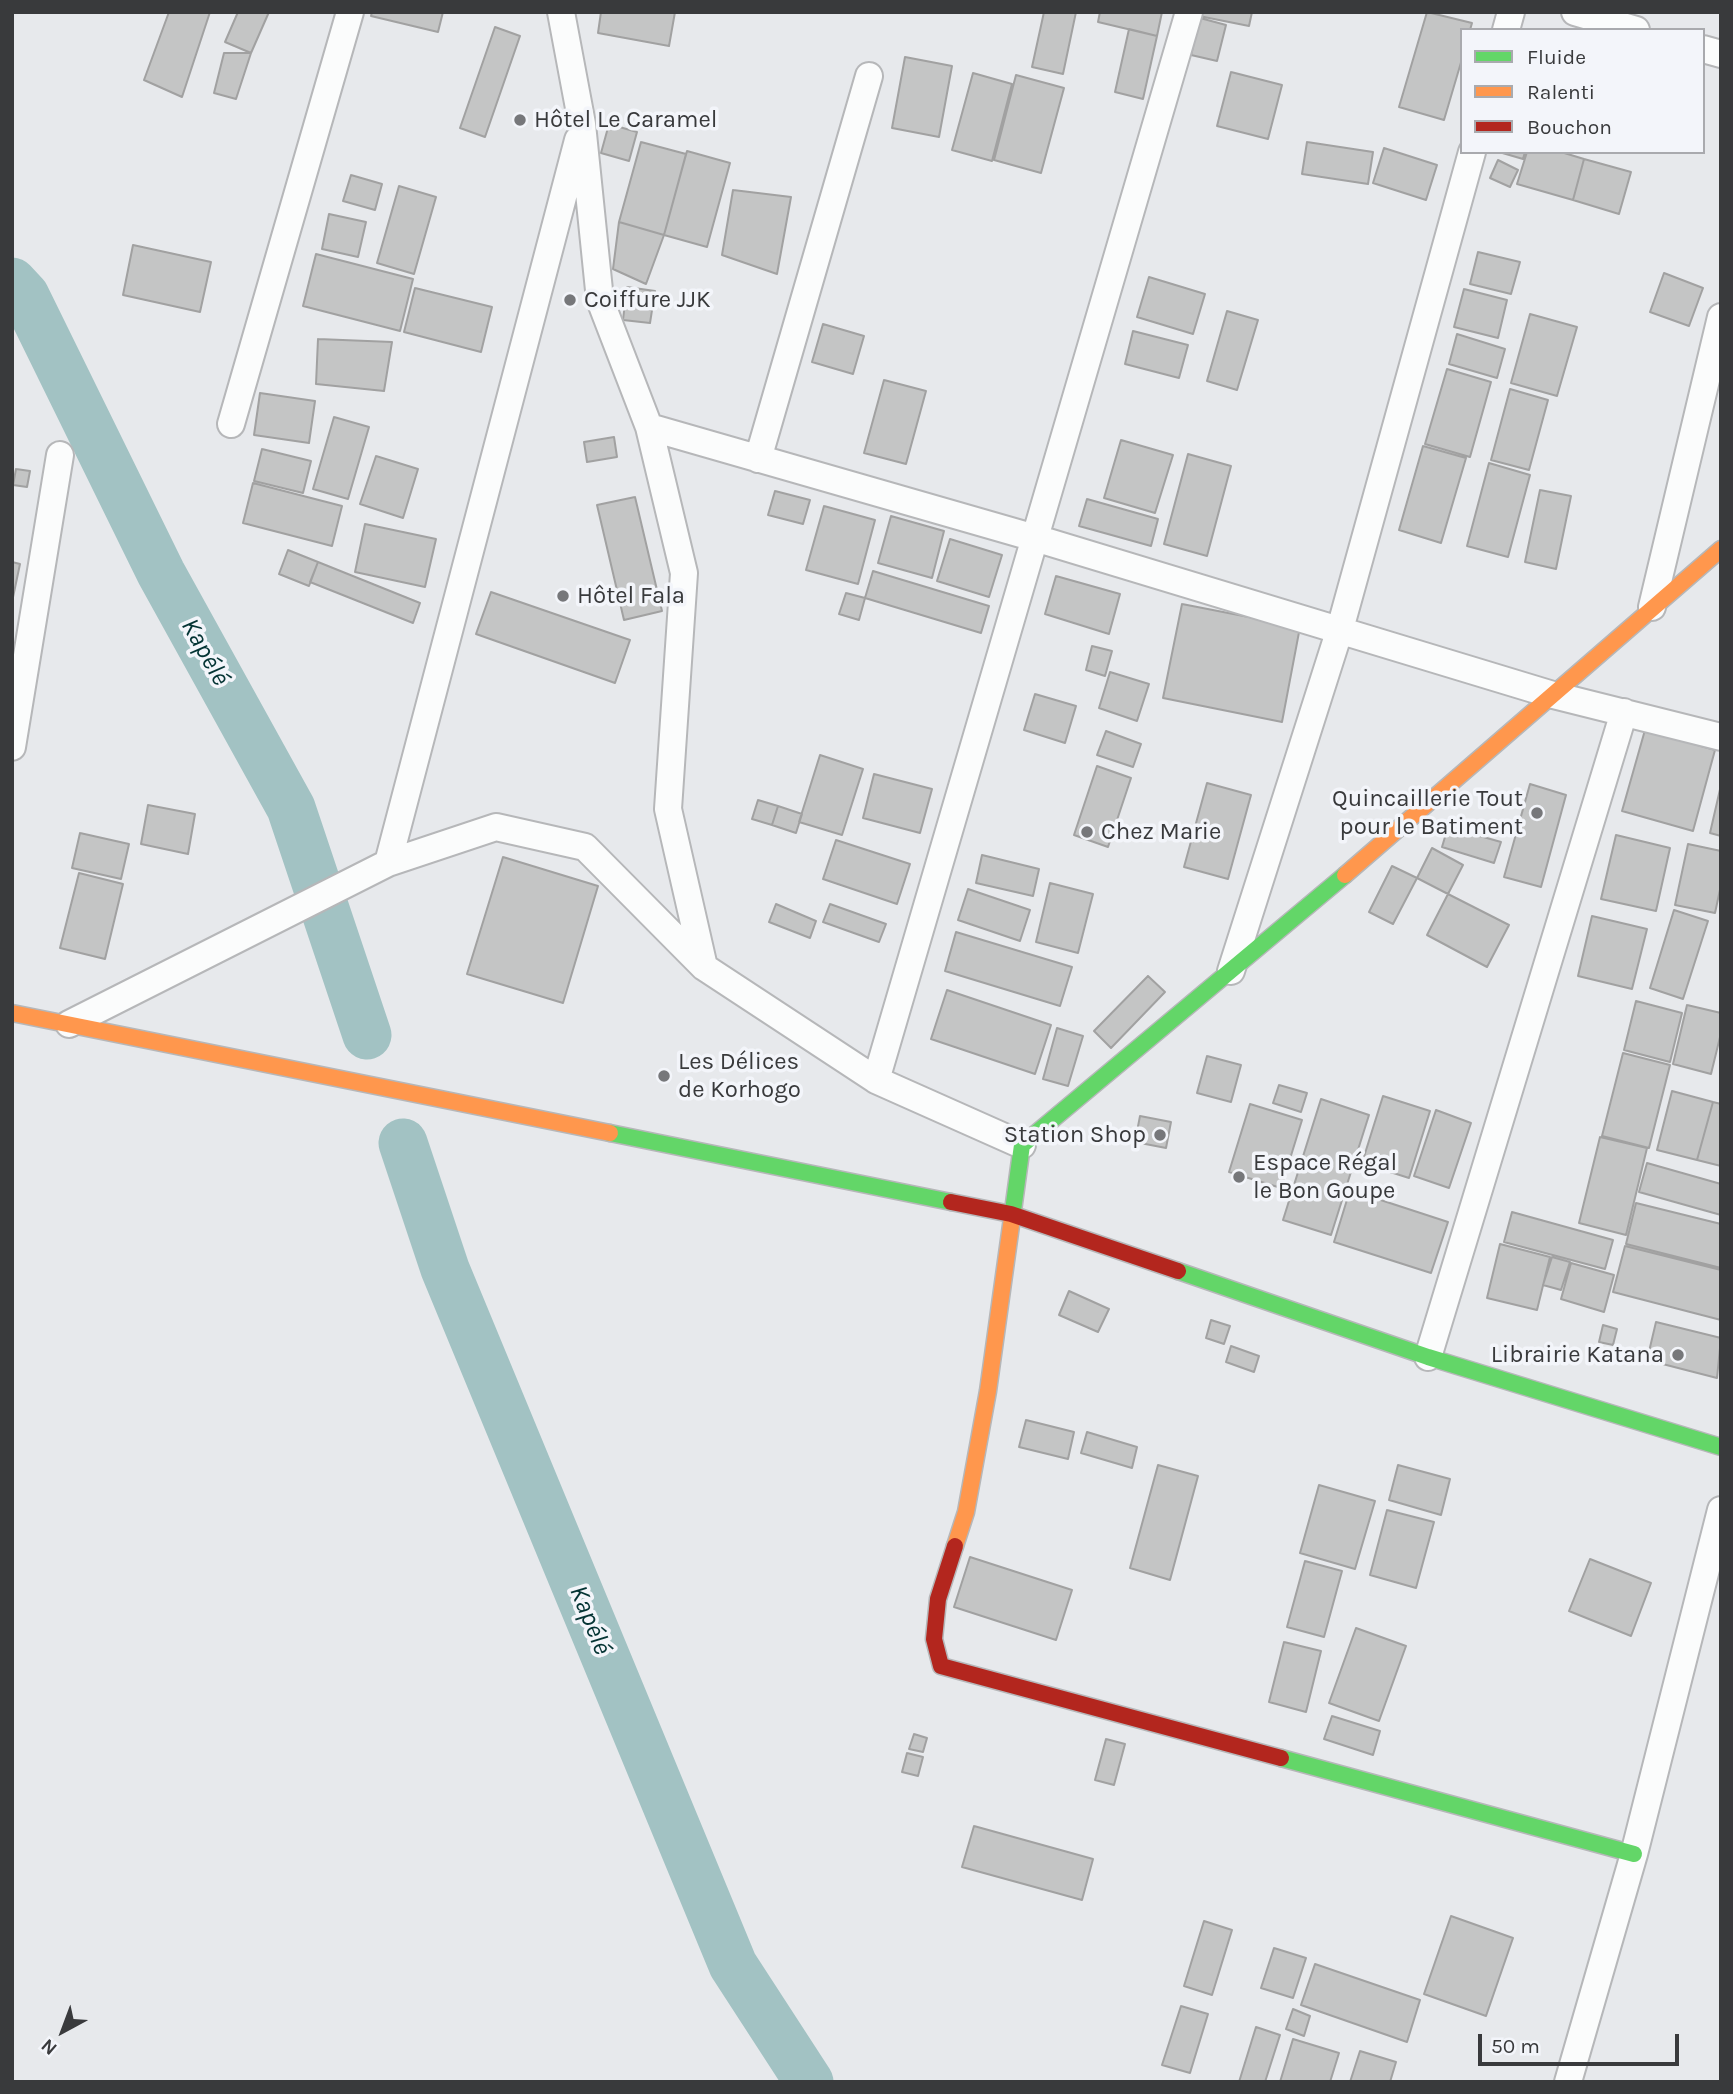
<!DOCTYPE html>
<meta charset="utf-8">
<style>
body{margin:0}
#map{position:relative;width:1733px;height:2094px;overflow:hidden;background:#e7e9ec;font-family:Karla,sans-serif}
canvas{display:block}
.frame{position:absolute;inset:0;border:14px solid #393a3c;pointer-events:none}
.legend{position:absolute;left:1460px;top:28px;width:245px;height:126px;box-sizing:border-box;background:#f3f5fa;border:2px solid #a9aaae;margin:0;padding:9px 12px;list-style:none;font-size:21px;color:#393a3c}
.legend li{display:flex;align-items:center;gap:14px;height:35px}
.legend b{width:35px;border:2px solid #a9aaae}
.north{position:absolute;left:28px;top:1996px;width:70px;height:70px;-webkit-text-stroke:5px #f3f5fa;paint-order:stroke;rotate:221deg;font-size:19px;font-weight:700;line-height:28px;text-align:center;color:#393a3c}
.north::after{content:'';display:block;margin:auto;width:24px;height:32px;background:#393a3c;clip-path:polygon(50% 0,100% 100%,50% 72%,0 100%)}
.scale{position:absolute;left:1478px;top:2034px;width:201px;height:32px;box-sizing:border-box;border:4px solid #393a3c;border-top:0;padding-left:9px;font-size:21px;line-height:24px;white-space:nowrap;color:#393a3c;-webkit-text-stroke:5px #f3f5fa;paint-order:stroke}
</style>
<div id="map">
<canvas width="1733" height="2094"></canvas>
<div class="frame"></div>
<ul class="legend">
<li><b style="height:9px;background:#63d668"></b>Fluide</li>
<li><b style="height:9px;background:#ff974d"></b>Ralenti</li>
<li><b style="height:9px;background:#b3261e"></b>Bouchon</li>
</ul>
<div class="north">N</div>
<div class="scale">50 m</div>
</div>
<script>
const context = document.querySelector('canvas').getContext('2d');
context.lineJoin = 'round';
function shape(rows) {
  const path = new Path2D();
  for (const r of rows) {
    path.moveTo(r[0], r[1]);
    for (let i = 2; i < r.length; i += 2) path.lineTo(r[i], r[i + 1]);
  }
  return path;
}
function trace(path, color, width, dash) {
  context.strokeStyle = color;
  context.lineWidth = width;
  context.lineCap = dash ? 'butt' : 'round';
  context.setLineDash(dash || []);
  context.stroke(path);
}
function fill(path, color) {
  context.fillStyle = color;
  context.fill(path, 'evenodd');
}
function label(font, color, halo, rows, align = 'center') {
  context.font = font + ' Karla,sans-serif';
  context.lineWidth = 7;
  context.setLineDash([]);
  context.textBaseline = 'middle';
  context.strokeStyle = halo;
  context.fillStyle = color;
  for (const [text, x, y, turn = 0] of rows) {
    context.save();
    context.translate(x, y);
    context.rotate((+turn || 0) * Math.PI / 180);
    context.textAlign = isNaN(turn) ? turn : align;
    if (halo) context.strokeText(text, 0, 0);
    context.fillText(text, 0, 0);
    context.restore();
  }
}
trace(shape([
 [12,282,25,296,161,573,291,808,367,1035],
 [403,1143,445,1269,733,1965,809,2082]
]), '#a2c2c3', 49);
const building = shape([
 [169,12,210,12,182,97,144,80,169,12],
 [238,12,269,12,251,53,225,42,238,12],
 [372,12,443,12,438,32,371,16,372,12],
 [601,12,675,12,669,46,598,33,601,12],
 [1044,12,1076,12,1063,74,1032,67,1044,12],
 [1100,12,1162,12,1157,36,1098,22,1100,12],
 [1200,12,1252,12,1249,26,1199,16,1200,12],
 [1427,12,1472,23,1470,30,1462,30,1462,59,1444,120,1399,107,1427,12],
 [1200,18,1226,25,1217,61,1191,55,1200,18],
 [495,27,520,36,485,137,460,128,495,27],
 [1129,29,1157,36,1143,99,1115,92,1129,29],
 [224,53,251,53,236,99,214,93,224,53],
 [905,57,952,66,939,137,892,128,905,57],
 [1231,72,1282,85,1268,139,1217,126,1231,72],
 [973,73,1012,84,992,161,952,150,973,73],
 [1016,75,1064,88,1041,173,994,160,1016,75],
 [609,124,637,132,629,161,601,153,609,124],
 [641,142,686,154,664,235,619,222,641,142],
 [1307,142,1373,152,1368,184,1302,174,1307,142],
 [1384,148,1437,165,1426,200,1373,183,1384,148],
 [687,151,730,163,707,247,664,235,687,151],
 [1499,152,1525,152,1523,159,1499,152],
 [1527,152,1561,152,1584,159,1573,200,1517,184,1527,152],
 [1584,159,1631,172,1619,214,1573,200,1584,159],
 [1498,160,1518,170,1510,187,1490,178,1498,160],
 [351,175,382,184,375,210,343,201,351,175],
 [399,186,436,197,414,274,377,263,399,186],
 [733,190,791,197,777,274,722,255,733,190],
 [329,214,366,222,358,257,322,249,329,214],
 [619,222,664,235,646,284,613,269,619,222],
 [133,245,211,262,200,312,123,295,133,245],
 [1478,252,1520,262,1511,294,1470,284,1478,252],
 [316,254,413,279,400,331,303,306,316,254],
 [1664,273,1703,288,1689,326,1650,312,1664,273],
 [1149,277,1205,294,1193,334,1137,317,1149,277],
 [627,287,655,291,650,323,623,320,627,287],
 [415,288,492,307,481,352,404,332,415,288],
 [1464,289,1507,300,1498,338,1454,327,1464,289],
 [1227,311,1258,320,1237,390,1207,381,1227,311],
 [1530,314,1577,327,1557,396,1511,383,1530,314],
 [823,324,864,336,853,374,812,362,823,324],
 [1133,331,1188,345,1179,378,1125,364,1133,331],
 [1457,334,1505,349,1497,378,1449,364,1457,334],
 [318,339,392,342,384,391,316,384,318,339],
 [1447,369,1491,382,1470,457,1425,444,1447,369],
 [884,380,926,391,906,464,864,453,884,380],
 [1510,389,1548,400,1529,470,1491,460,1510,389],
 [260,393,315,401,309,443,254,435,260,393],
 [334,417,369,427,348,499,313,489,334,417],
 [614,437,617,457,587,462,584,442,614,437],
 [1121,440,1173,455,1155,513,1104,498,1121,440],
 [1423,446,1466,458,1441,543,1399,530,1423,446],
 [262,449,311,461,303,493,254,481,262,449],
 [1188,454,1231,466,1207,556,1164,544,1188,454],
 [376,456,418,469,403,518,360,504,376,456],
 [1489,463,1530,475,1508,557,1467,546,1489,463],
 [16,469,30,471,27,487,13,485,16,469],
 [253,483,342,506,332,546,243,523,253,483],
 [1540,490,1571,496,1556,569,1525,562,1540,490],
 [775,491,810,500,803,524,768,515,775,491],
 [635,497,662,611,624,620,597,505,635,497],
 [1087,499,1158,519,1151,546,1079,526,1087,499],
 [824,506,875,520,858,584,806,570,824,506],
 [891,516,944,531,932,578,878,563,891,516],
 [365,524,436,539,425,587,355,572,365,524],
 [950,539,1002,555,989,597,937,581,950,539],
 [288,550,318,562,309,586,279,574,288,550],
 [12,562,20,564,12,602,12,562],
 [318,562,420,603,413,623,310,582,318,562],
 [873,571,989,606,981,633,865,598,873,571],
 [1056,576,1120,594,1109,634,1045,614,1056,576],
 [491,592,630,640,615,683,476,634,491,592],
 [846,593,865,598,859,620,839,614,846,593],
 [1182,604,1300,627,1282,722,1163,698,1182,604],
 [1092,646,1112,651,1105,676,1086,670,1092,646],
 [1110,672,1149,684,1137,721,1099,708,1110,672],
 [1035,694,1076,706,1065,743,1024,730,1035,694],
 [1645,730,1715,750,1693,831,1622,811,1645,730],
 [1106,731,1141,744,1133,767,1097,755,1106,731],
 [820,755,863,769,842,835,799,822,820,755],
 [1097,766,1131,778,1108,847,1074,835,1097,766],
 [874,774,932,789,920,833,863,818,874,774],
 [1207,783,1251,795,1228,879,1184,867,1207,783],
 [1530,784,1566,795,1541,887,1504,877,1530,784],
 [1721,785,1721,836,1710,833,1721,785],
 [758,800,778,806,772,825,752,819,758,800],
 [148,805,195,814,188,854,141,844,148,805],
 [778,806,802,814,796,833,772,825,778,806],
 [1448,827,1501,842,1494,863,1442,847,1448,827],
 [80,833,129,844,121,879,72,868,80,833],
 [1616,835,1670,848,1656,911,1601,899,1616,835],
 [836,840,910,864,897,904,823,879,836,840],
 [1688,844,1721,851,1721,885,1715,913,1675,905,1688,844],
 [1432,848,1463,865,1448,894,1417,878,1432,848],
 [982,855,1039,869,1033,896,976,883,982,855],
 [503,857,598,886,563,1003,467,974,503,857],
 [1392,866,1417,878,1393,924,1369,912,1392,866],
 [79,873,123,884,105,959,60,948,79,873],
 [1050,883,1093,894,1078,953,1036,942,1050,883],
 [968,889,1030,910,1020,941,958,920,968,889],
 [1448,894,1509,925,1487,967,1427,935,1448,894],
 [776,904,816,921,810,938,769,922,776,904],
 [830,904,886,924,879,942,823,922,830,904],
 [1674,910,1708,921,1683,999,1650,988,1674,910],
 [1592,916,1647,929,1632,989,1578,976,1592,916],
 [956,932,1072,967,1060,1006,945,971,956,932],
 [1148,976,1165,992,1111,1048,1094,1031,1148,976],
 [947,990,1051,1025,1035,1074,931,1039,947,990],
 [1636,1001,1682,1013,1670,1062,1624,1050,1636,1001],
 [1687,1005,1721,1013,1721,1033,1711,1074,1673,1064,1687,1005],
 [1057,1028,1083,1036,1068,1086,1043,1079,1057,1028],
 [1623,1053,1670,1065,1649,1148,1602,1136,1623,1053],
 [1207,1056,1241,1065,1231,1102,1197,1093,1207,1056],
 [1279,1085,1307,1093,1301,1112,1273,1103,1279,1085],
 [1672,1091,1713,1102,1697,1160,1657,1150,1672,1091],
 [1383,1096,1430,1111,1409,1178,1362,1163,1383,1096],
 [1321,1099,1369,1115,1331,1235,1283,1220,1321,1099],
 [1713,1102,1721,1104,1721,1166,1697,1160,1713,1102],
 [1250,1104,1302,1120,1281,1188,1229,1172,1250,1104],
 [1436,1110,1471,1123,1449,1188,1414,1176,1436,1110],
 [1140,1116,1171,1122,1166,1148,1135,1142,1140,1116],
 [1600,1137,1647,1148,1626,1235,1579,1223,1600,1137],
 [1647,1163,1721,1184,1721,1215,1639,1192,1647,1163],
 [1350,1190,1448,1222,1431,1273,1334,1242,1350,1190],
 [1636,1203,1721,1224,1721,1268,1626,1244,1636,1203],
 [1512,1212,1613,1240,1605,1269,1504,1242,1512,1212],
 [1500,1244,1550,1257,1537,1310,1487,1298,1500,1244],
 [1625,1246,1721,1270,1721,1320,1613,1292,1625,1246],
 [1552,1257,1570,1262,1561,1290,1543,1285,1552,1257],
 [1571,1263,1614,1275,1604,1312,1561,1299,1571,1263],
 [1069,1291,1109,1309,1098,1332,1059,1315,1069,1291],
 [1211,1320,1230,1326,1224,1344,1206,1338,1211,1320],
 [1656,1322,1721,1338,1717,1378,1647,1360,1656,1322],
 [1603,1325,1617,1329,1613,1345,1599,1342,1603,1325],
 [1231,1346,1259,1356,1254,1372,1226,1362,1231,1346],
 [1026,1420,1074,1432,1068,1459,1019,1447,1026,1420],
 [1087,1432,1137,1447,1132,1468,1081,1453,1087,1432],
 [1158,1465,1198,1476,1170,1580,1130,1568,1158,1465],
 [1398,1465,1450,1479,1441,1515,1389,1500,1398,1465],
 [1319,1485,1375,1501,1355,1569,1300,1553,1319,1485],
 [1387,1510,1434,1522,1416,1588,1370,1575,1387,1510],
 [970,1557,1072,1590,1056,1640,954,1607,970,1557],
 [1590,1559,1651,1583,1631,1636,1569,1611,1590,1559],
 [1305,1561,1342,1571,1324,1637,1287,1627,1305,1561],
 [1356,1628,1406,1646,1379,1721,1329,1703,1356,1628],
 [1284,1642,1321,1651,1306,1712,1269,1702,1284,1642],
 [1332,1716,1380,1731,1373,1755,1324,1739,1332,1716],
 [914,1734,927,1738,923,1752,909,1749,914,1734],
 [1106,1739,1125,1744,1114,1785,1095,1780,1106,1739],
 [907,1753,923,1757,918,1776,902,1772,907,1753],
 [974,1826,1093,1859,1082,1900,962,1867,974,1826],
 [1451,1916,1513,1938,1486,2016,1424,1994,1451,1916],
 [1204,1921,1232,1930,1212,1995,1184,1986,1204,1921],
 [1274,1948,1306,1958,1293,1998,1261,1988,1274,1948],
 [1315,1964,1420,2000,1407,2042,1301,2005,1315,1964],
 [1181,2006,1208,2014,1190,2073,1162,2065,1181,2006],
 [1293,2009,1310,2016,1304,2036,1286,2029,1293,2009],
 [1256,2027,1280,2035,1265,2082,1239,2082,1256,2027],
 [1293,2039,1339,2053,1330,2082,1280,2082,1293,2039],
 [1360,2051,1396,2062,1390,2082,1350,2082,1360,2051]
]);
fill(building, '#c4c5c5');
trace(building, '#a1a1a1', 2);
const street = shape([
 [561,12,582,124,600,300,649,427,684,573,668,809,704,967],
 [1575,12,1636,30],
 [1506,30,1511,12],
 [1703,49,1721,54],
 [231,424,350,12],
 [649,427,1035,538,1553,695,1721,737],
 [758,459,869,76],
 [1652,607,1721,317],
 [12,747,60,455],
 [388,863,578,140],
 [1231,971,1340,629,1472,152],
 [69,1024,388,863,496,827,585,847,704,967,876,1080,1022,1145],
 [876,1080,1189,12],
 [1428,1357,1624,712],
 [1568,2082,1634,1854,1721,1510]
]);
const fast = shape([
 [610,1133,951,1202],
 [1012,1218,1022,1145,1345,875],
 [1178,1271,1428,1357,1721,1447],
 [1281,1758,1634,1854]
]);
const slow = shape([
 [1345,875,1721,549],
 [12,1013,610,1133],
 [955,1546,966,1512,988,1391,1012,1218]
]);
const jam = shape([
 [951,1202,1011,1214,1178,1271],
 [955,1546,938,1599,934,1639,941,1666,1281,1758]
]);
trace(street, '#b6b7b9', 30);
trace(fast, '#b6b7b9', 19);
trace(slow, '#b6b7b9', 19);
trace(jam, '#b6b7b9', 19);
trace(street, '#fbfcfc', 26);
trace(fast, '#63d668', 16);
trace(slow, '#ff974d', 16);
trace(jam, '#b3261e', 16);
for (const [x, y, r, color] of [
 [520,120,7,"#76777a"],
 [570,300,7,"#76777a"],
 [563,596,7,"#76777a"],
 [1537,813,7,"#76777a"],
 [1087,832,7,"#76777a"],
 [664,1076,7,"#76777a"],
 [1160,1135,7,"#76777a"],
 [1239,1177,7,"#76777a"],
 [1678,1355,7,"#76777a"]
]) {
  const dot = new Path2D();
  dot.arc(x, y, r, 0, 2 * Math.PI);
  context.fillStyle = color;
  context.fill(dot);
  trace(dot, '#f3f5fa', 2.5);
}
label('24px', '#393a3c', '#f3f5fa', [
 ["Hôtel Le Caramel",534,120],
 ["Coiffure JJK",584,300],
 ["Hôtel Fala",577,596],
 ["Quincaillerie Tout",1523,799,"right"],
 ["pour le Batiment",1523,827,"right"],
 ["Chez Marie",1101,832],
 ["Les Délices",678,1062],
 ["de Korhogo",678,1090],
 ["Station Shop",1146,1135,"right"],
 ["Espace Régal",1253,1163],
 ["le Bon Goupe",1253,1191],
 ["Librairie Katana",1664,1355,"right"]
], 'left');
label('italic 26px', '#043434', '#f3f5fa', [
 ["Kapélé",205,652,61],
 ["Kapélé",590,1620,68]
]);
</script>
